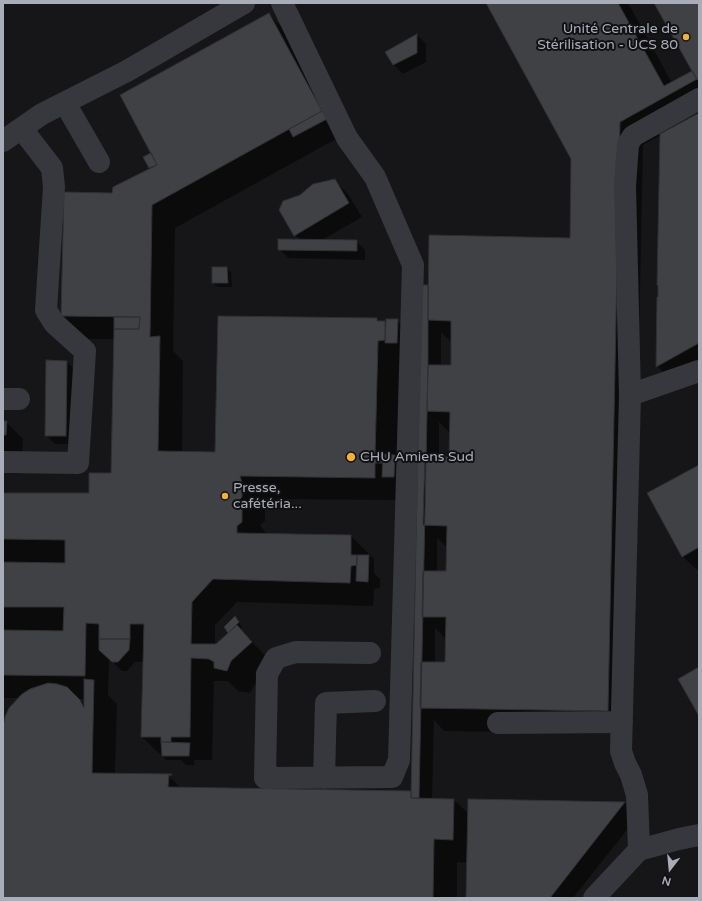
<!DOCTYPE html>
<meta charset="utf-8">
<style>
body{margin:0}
#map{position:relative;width:702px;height:901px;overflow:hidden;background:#161618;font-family:"Varela Round",sans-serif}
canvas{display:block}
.frame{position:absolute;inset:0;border:4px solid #a8adb8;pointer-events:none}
.north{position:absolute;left:650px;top:849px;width:40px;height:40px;-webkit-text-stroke:3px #111113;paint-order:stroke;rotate:196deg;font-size:11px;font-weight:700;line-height:16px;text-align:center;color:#a8adb8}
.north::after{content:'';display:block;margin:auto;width:14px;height:18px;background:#a8adb8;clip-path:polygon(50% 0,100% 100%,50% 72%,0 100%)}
</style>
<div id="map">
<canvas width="702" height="901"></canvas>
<div class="frame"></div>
<div class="north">N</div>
</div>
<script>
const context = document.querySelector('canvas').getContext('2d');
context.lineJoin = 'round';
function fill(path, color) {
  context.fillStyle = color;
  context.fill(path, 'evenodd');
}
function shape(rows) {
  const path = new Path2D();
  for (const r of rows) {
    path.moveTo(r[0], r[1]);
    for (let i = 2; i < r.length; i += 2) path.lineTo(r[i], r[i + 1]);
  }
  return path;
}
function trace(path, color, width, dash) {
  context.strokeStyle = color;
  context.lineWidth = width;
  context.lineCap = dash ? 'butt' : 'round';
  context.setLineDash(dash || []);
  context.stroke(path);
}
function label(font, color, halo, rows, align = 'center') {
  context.font = font + ' "Varela Round",sans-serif';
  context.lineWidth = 4;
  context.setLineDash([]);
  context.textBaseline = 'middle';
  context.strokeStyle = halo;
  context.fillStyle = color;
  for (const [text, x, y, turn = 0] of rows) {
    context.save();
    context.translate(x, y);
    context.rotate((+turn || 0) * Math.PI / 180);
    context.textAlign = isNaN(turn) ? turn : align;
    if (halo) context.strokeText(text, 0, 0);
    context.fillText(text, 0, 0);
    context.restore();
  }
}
fill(shape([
 [486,3,628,3,672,83,695,76,656,3,699,3,699,369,674,383,657,366,659,298,661,135,643,145,631,734,444,731,434,720,432,799,454,800,469,814,469,800,625,803,638,816,573,898,467,898,468,863,457,862,457,898,3,898,3,748,20,698,3,698,3,494,90,494,112,475,115,339,85,339,62,315,113,194,150,169,145,158,152,154,269,14,292,38,345,134,175,228,173,351,183,361,182,452,216,453,377,319,380,322,385,322,387,324,397,320,402,325,398,500,262,499,265,507,265,521,260,525,265,532,265,534,351,536,374,559,374,573,380,579,380,588,374,589,373,606,237,602,215,625,215,646,229,633,225,627,235,618,242,627,240,629,275,666,254,685,250,693,238,691,228,681,214,681,212,760,194,760,194,765,186,765,181,760,166,760,142,737,144,662,135,662,127,671,122,671,109,658,108,695,117,704,115,774,168,775,181,788,412,793,428,286,429,288,571,239,572,158],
 [441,332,452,343,452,366,441,366],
 [439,422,450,433,450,458,439,458],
 [437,538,448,548,447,572,437,572],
 [435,628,446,639,446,663,435,663],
 [57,630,64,630,64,632,57,632],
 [79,699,85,699,85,705],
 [417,35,426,44,426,62,403,74,394,65,387,52],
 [334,180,348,194,362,217,322,240,356,241,365,250,365,260,288,258,279,249,300,240,295,235,300,196],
 [213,268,227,268,231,272,232,287,218,287,213,283],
 [47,361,67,362,76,371,75,444,55,444,46,435],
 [3,419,23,439,21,474,3,473],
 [699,466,699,568,696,569,682,556]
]), '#0007');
const building = shape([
 [486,3,618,3,664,86,692,71,697,79,620,122,608,711,420,708,421,662,445,662,446,617,422,617,423,571,446,571,447,526,423,525,425,456,449,457,450,412,427,411,428,365,451,365,451,321,428,320,429,235,570,238,571,159,486,3],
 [654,3,699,3,699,79,697,80,654,3],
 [269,13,322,111,152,205,150,337,160,336,158,451,215,452,218,316,377,318,377,321,385,321,385,340,378,341,375,456,382,456,382,463,375,463,375,478,240,476,242,483,242,497,237,502,242,508,242,522,237,526,237,533,351,535,351,555,357,555,357,565,351,566,350,583,213,579,192,602,191,644,216,644,237,625,252,642,231,661,227,671,214,668,214,662,209,659,191,658,190,737,171,737,171,742,161,742,161,737,141,737,144,624,130,624,130,639,99,639,99,624,86,623,85,676,3,675,3,630,63,631,64,607,3,607,3,562,65,563,65,540,3,539,3,493,89,493,89,473,111,473,114,329,139,329,140,317,61,316,64,192,112,193,113,187,157,165,120,95,269,13],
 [417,34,417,53,393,65,385,52,417,34],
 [322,111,327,119,293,137,289,129,322,111],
 [699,113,699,343,656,367,657,297,658,297,658,285,657,285,660,134,699,113],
 [151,153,157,165,149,168,143,157,151,153],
 [335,179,349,203,294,236,279,210,283,201,300,195,313,184,335,179],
 [278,239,357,240,357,251,278,250,278,239],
 [212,267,227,267,228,283,212,283,212,267],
 [421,285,428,285,428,365,419,798,411,798,421,285],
 [114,317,140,317,139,329,114,329,114,317],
 [386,319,398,319,397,343,385,343,386,319],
 [46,360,67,361,66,436,45,436,46,360],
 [3,421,7,421,6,435,3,435,3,421],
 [383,454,395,455,394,477,382,477,383,454],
 [699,465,699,547,682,557,647,493,699,465],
 [357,555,369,555,368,582,356,581,357,555],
 [235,616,239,622,228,633,224,627,235,616],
 [99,639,130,639,129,650,118,662,112,662,99,650,99,639],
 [699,667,699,716,678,679,699,667],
 [84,679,94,680,92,773,172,774,172,775,169,775,168,787,411,791,411,798,454,799,453,840,434,839,433,898,3,898,3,726,5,717,9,708,22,694,30,689,48,683,57,684,67,687,80,700,84,708,84,679],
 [161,742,190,743,189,756,162,756,161,742],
 [468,799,625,802,550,898,466,898,468,799]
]);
fill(building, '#404145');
trace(building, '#303034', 1);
trace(shape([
 [282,3,347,138,375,177,413,265,399,760,392,777,265,778,267,674,276,658,296,652,370,653],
 [65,103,99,162],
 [3,141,42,114,127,71,244,3],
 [630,395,699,371],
 [3,399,19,399],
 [3,462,78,463,85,351,54,323,46,310,54,187,52,168,22,129],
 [498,723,622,722],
 [324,778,326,703,375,701],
 [639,850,637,795,631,775,625,763,621,751,630,395,625,186,628,144,633,136,699,99],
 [594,898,639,850,679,839,699,835]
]), '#37383d', 22);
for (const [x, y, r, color] of [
 [686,37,4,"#f2b134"],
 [351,457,5,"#f2b134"],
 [225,496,4,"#f2b134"]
]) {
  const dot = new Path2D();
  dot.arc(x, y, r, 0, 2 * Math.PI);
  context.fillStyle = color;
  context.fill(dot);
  trace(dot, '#111113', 1.5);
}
label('14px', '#a8adb8', '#111113', [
 ["Unité Centrale de",678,29,"right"],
 ["Stérilisation - UCS 80",678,45,"right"],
 ["CHU Amiens Sud",360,457],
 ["Presse,",233,488],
 ["cafétéria...",233,504]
], 'left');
</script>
